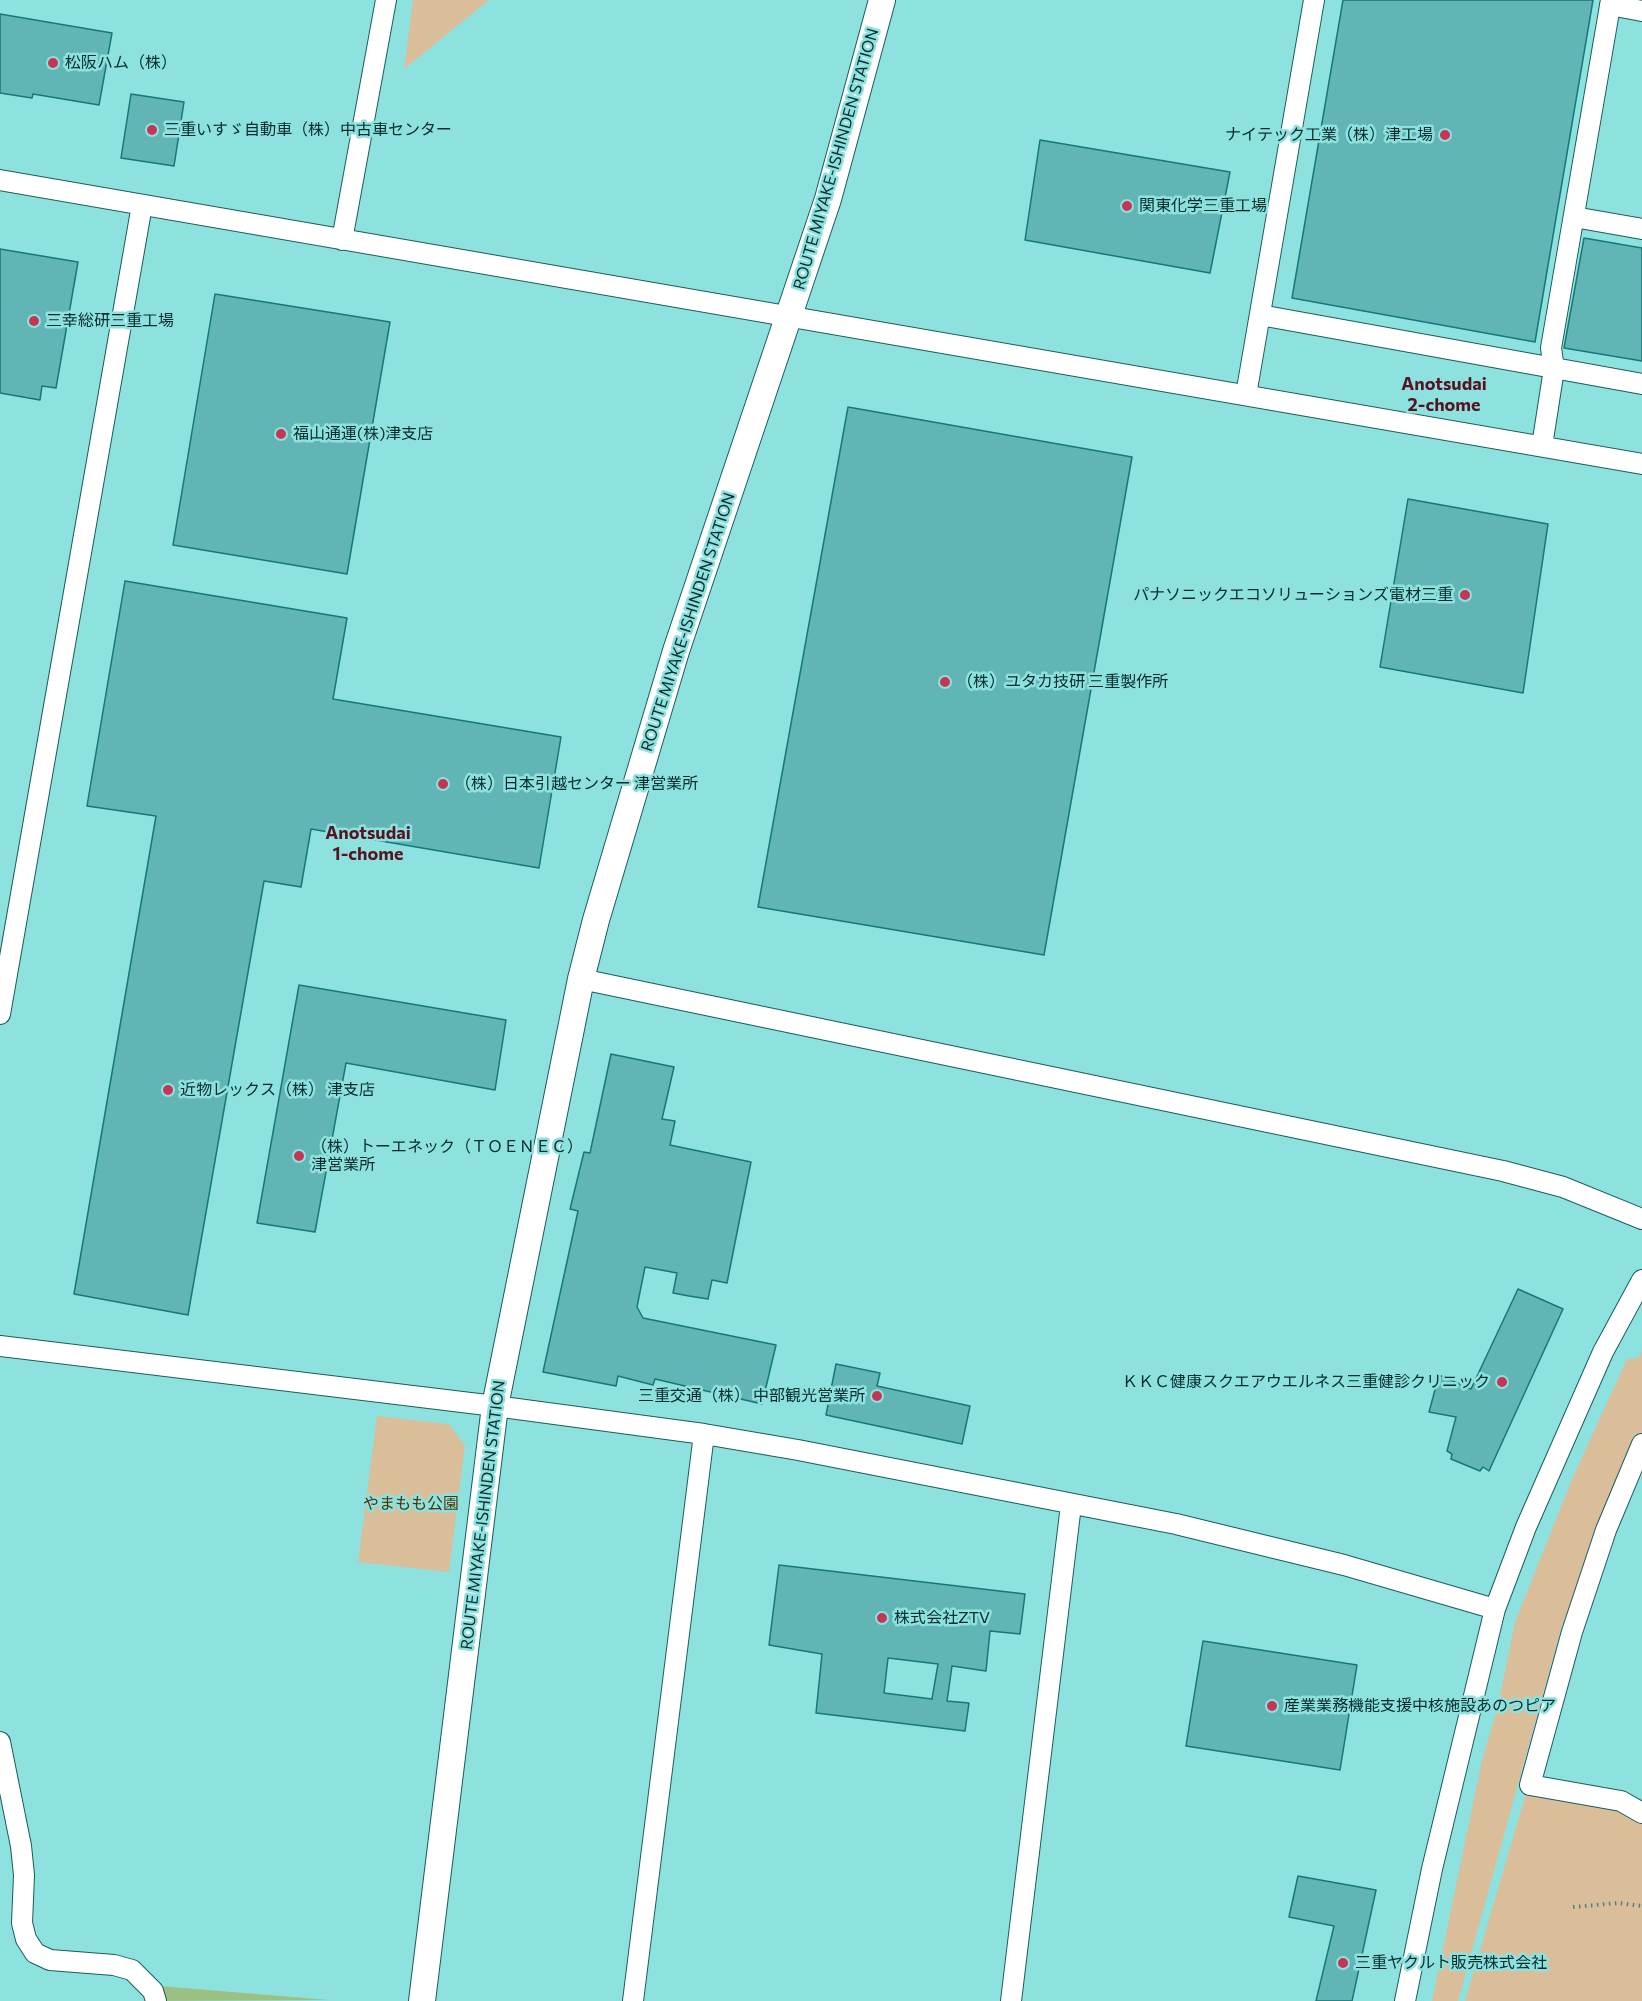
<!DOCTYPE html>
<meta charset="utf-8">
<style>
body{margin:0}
canvas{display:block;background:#8de2e0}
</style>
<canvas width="1642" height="2001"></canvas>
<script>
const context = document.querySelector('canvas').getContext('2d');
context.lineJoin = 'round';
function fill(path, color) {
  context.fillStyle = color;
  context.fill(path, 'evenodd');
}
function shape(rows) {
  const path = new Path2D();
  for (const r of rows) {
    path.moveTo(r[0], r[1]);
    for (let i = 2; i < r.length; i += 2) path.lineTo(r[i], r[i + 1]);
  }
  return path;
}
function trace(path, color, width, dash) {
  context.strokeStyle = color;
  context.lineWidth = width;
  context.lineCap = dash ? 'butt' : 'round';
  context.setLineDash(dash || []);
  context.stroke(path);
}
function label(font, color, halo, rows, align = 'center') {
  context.font = font + ' Commissioner,"Noto Sans JP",sans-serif';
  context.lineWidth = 5;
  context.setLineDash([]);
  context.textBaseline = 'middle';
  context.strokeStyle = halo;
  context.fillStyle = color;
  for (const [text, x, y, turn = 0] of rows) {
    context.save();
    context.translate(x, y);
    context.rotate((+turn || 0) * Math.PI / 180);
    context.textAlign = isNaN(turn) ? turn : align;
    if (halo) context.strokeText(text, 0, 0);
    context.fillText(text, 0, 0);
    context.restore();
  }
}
fill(shape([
 [413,0,489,0,404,69],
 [1642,1351,1642,1435,1563,1622,1458,2001,1432,2001,1482,1760,1497,1710,1515,1622,1572,1479,1627,1359,1638,1358],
 [377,1416,449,1424,465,1446,449,1572,358,1562],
 [1526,1793,1616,1807,1642,1823,1642,2001,1465,2001]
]), '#dabe99');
fill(shape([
 [147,1985,329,2000,148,2001]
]), '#9ac082');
const building = shape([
 [1343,0,1593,0,1535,342,1292,298,1343,0],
 [0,14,112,33,99,105,33,94,32,98,0,93,0,14],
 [131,94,184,102,174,166,121,158,131,94],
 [1040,140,1230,172,1210,273,1025,240,1040,140],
 [1584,238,1642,248,1642,361,1564,348,1584,238],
 [0,249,78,262,56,388,42,386,40,400,0,393,0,249],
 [215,294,390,322,347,574,173,545,215,294],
 [848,407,1132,457,1044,955,758,907,848,407],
 [1408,499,1548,524,1523,693,1380,667,1408,499],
 [125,581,347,618,333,699,561,737,539,868,311,829,301,887,264,881,188,1315,74,1294,156,816,87,806,125,581],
 [299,985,506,1020,495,1090,346,1063,315,1232,257,1223,299,985],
 [611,1054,674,1067,662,1119,675,1121,670,1145,751,1162,727,1283,712,1280,708,1299,689,1296,673,1293,677,1273,645,1267,637,1307,643,1318,776,1345,762,1404,655,1379,653,1385,618,1376,616,1386,543,1372,578,1211,570,1209,584,1152,590,1153,611,1054],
 [1518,1289,1563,1309,1489,1471,1483,1467,1480,1471,1451,1459,1452,1454,1447,1451,1456,1417,1429,1412,1439,1375,1471,1389,1518,1289],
 [836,1364,880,1373,877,1386,970,1406,962,1444,826,1415,836,1364],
 [779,1565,1025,1594,1020,1634,990,1631,986,1671,952,1666,947,1701,969,1703,965,1731,816,1713,822,1654,769,1645,779,1565],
 [888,1658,938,1664,932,1699,884,1693,888,1658],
 [1203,1641,1357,1665,1340,1770,1186,1746,1203,1641],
 [1298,1876,1376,1890,1352,2001,1316,2001,1334,1926,1289,1917,1298,1876]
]);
fill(building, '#61b6b5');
trace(building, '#187777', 1.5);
const minor = shape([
 [1610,5,1642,11],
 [0,180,1642,464],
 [1574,217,1642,229],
 [342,240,386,0],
 [1260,315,1642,384],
 [1246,395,1314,0],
 [1542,446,1554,369,1551,348,1611,0],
 [581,979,1503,1171,1563,1187,1642,1219],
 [0,1014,142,205],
 [0,1346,495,1406,704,1434],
 [1642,1444,1606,1530,1572,1632,1530,1785,1621,1801,1642,1813],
 [0,1742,21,1846,24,1875,22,1923,26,1939,35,1953,50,1960,114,1965,132,1970,153,1991,156,2001],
 [633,2001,704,1434,798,1450,1176,1524,1344,1565,1495,1609],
 [1011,2001,1071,1505],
 [1405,2001,1432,1869,1495,1609,1526,1527,1603,1352,1642,1280]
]);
const major = shape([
 [422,2001,495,1406,581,979,596,920,676,651,828,199,882,0]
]);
trace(minor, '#195d5d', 22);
trace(major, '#195d5d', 28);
trace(shape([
 [1573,1907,1618,1903,1642,1906]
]), '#488684', 4, [1.5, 4.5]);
trace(minor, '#fff', 20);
trace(major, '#fff', 26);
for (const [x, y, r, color] of [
 [53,63,6,"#c63653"],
 [152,130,6,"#c63653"],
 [1445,135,6,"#c63653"],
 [1127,206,6,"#c63653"],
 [34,321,6,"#c63653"],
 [281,434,6,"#c63653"],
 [1465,595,6,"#c63653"],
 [945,682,6,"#c63653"],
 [443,784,6,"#c63653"],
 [168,1090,6,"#c63653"],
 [299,1156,6,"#c63653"],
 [1502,1382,6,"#c63653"],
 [877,1396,6,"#c63653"],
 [882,1618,6,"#c63653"],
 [1272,1706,6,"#c63653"],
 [1343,1963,6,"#c63653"]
]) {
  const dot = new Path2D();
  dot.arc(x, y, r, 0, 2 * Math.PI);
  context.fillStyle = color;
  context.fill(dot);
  trace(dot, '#8de2e0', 2);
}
label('16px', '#052c2b', '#8de2e0', [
 ["松阪ハム（株）",65,63],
 ["三重いすゞ自動車（株）中古車センター",164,130],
 ["ナイテック工業（株）津工場",1433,135,"right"],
 ["関東化学三重工場",1139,206],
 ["三幸総研三重工場",46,321],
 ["福山通運(株)津支店",293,434],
 ["パナソニックエコソリューションズ電材三重",1453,595,"right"],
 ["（株）ユタカ技研 三重製作所",957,682],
 ["（株）日本引越センター 津営業所",455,784],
 ["近物レックス（株） 津支店",180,1090],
 ["（株）トーエネック（ＴＯＥＮＥＣ）",311,1147],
 ["津営業所",311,1165],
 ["ＫＫＣ健康スクエアウエルネス三重健診クリニック",1490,1382,"right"],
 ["三重交通（株） 中部観光営業所",865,1396,"right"],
 ["株式会社ZTV",894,1618],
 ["産業業務機能支援中核施設あのつピア",1284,1706],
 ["三重ヤクルト販売株式会社",1355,1963]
], 'left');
label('16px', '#052c2b', '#8de2e0', [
 ["ROUTE MIYAKE-ISHINDEN STATION",836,159,-74],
 ["ROUTE MIYAKE-ISHINDEN STATION",688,622,-72],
 ["ROUTE MIYAKE-ISHINDEN STATION",483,1515,-83]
]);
label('16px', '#513300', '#8de2e0', [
 ["やまもも公園",411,1504]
]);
label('bold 18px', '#581320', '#8de2e0', [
 ["Anotsudai",1444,384],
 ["2-chome",1444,405],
 ["Anotsudai",368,833],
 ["1-chome",368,854]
]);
</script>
